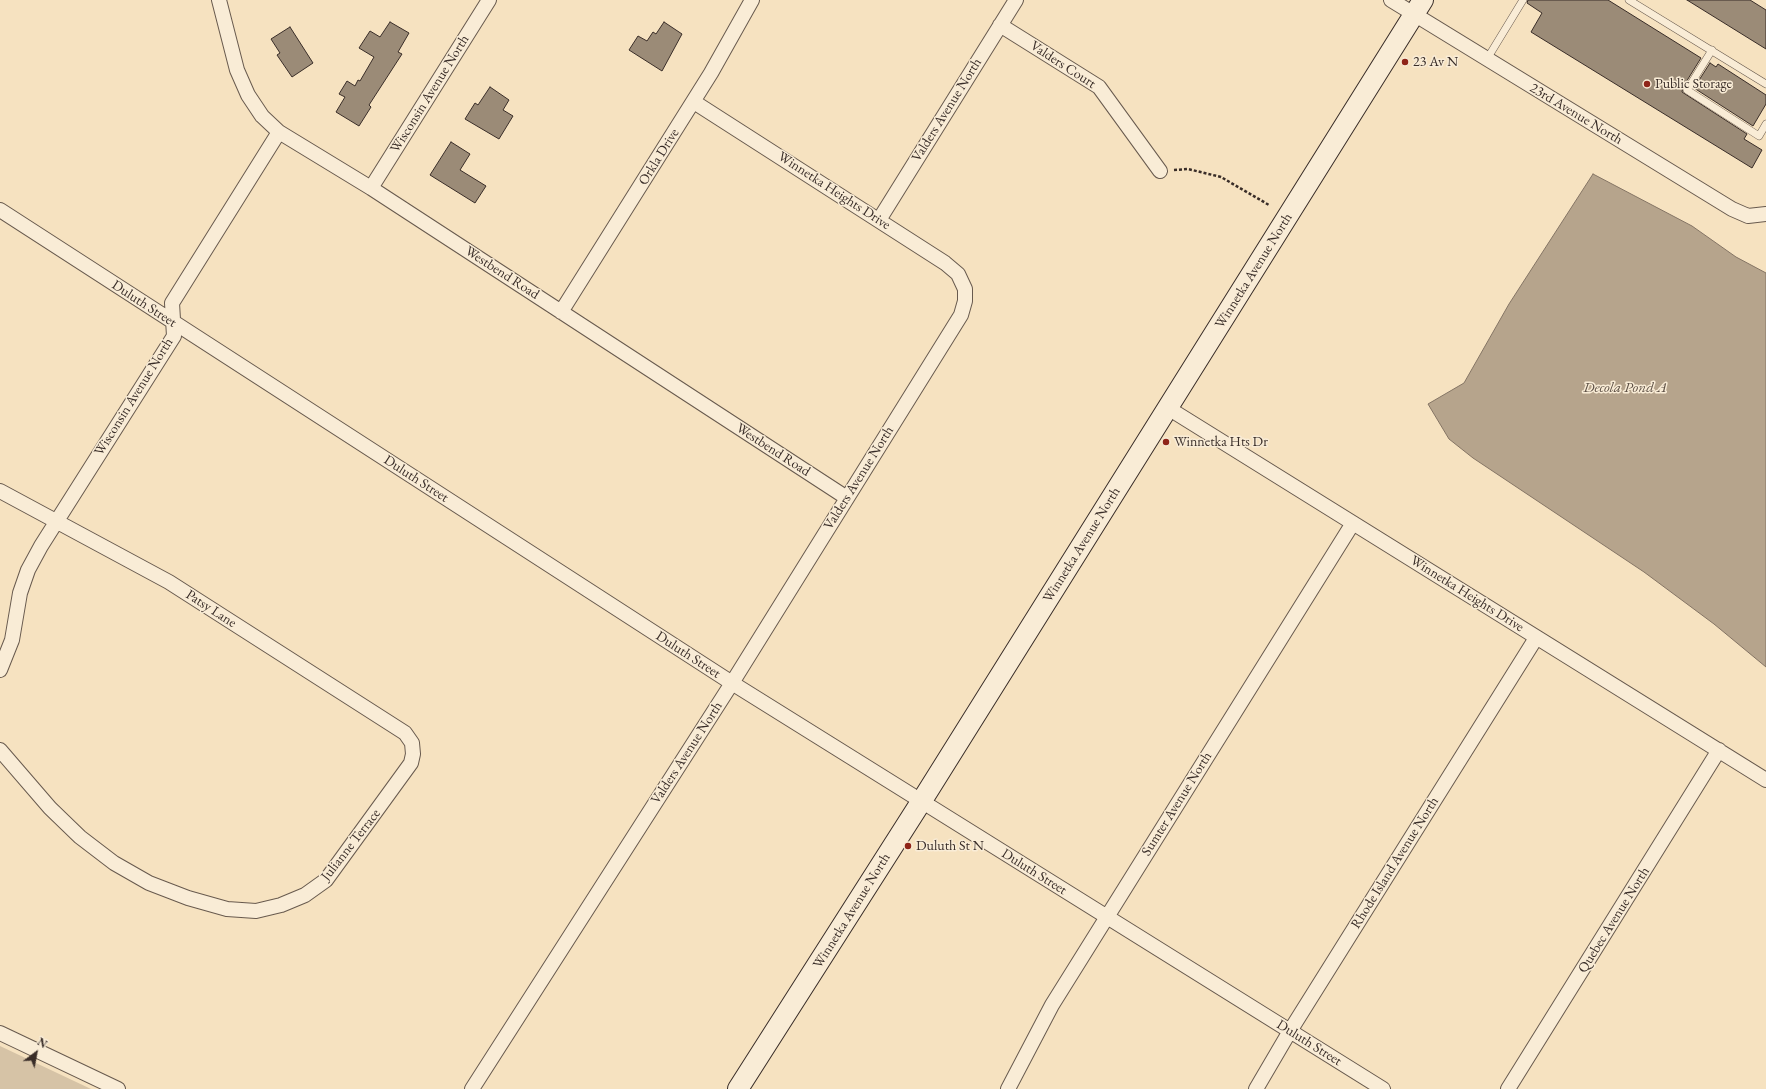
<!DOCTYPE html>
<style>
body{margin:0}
#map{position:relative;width:1766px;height:1089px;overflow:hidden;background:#f6e2c0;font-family:"EB Garamond",serif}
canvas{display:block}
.north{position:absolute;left:16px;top:1033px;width:40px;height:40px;-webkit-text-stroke:3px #f9ecd6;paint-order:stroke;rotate:32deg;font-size:11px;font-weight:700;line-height:16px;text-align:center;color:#392d28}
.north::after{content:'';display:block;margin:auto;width:14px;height:18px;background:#392d28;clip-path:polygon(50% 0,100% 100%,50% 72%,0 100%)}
</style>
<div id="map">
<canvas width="1766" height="1089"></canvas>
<div class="north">N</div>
</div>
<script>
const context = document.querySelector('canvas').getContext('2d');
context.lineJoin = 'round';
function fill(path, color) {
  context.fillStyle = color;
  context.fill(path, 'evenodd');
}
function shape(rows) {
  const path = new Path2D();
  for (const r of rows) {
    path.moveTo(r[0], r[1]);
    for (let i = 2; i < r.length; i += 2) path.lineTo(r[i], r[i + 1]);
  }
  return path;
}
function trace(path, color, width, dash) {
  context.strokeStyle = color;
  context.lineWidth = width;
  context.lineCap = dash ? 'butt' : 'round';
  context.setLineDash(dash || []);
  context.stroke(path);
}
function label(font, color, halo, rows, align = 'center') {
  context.font = font + ' "EB Garamond",serif';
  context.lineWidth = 3;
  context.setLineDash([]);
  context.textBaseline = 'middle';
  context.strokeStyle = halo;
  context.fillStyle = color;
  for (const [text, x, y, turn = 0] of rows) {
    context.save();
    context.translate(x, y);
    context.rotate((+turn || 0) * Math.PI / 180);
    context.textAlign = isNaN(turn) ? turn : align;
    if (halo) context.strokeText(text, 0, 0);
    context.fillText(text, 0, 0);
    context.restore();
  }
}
fill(shape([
 [0,1046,91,1089,0,1089]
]), '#d6c3a6');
const water = shape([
 [1593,174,1692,226,1736,257,1766,273,1766,667,1714,624,1644,572,1473,458,1449,439,1428,404,1464,383,1509,304,1593,174]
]);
fill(water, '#b6a48c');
trace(water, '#847464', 1);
const building = shape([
 [1528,0,1608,0,1701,58,1683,87,1682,92,1747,134,1744,139,1762,150,1752,168,1531,32,1542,13,1527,3,1528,0],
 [1687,0,1750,0,1766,10,1766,49,1687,0],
 [390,22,409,33,398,52,402,54,369,105,371,107,359,126,336,112,345,97,339,94,347,81,355,86,358,80,360,81,374,57,359,48,370,31,380,37,390,22],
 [664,22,682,34,662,71,629,50,638,36,647,41,653,32,656,34,664,22],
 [290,27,313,63,292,77,277,55,280,53,271,39,290,27],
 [1710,63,1716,67,1718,64,1766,95,1766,104,1753,126,1694,88,1710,63],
 [490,87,509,100,503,110,513,116,499,139,465,119,475,103,478,105,490,87],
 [451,142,470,154,460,170,486,186,475,203,430,175,451,142]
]);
fill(building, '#9b8b77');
trace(building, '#392d28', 1);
const service = shape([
 [1629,0,1766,84],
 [1712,50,1687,90,1759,136,1766,124],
 [1487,59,1523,0]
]);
const minor = shape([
 [219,0,237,70,248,95,262,116,279,132,371,188,847,498],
 [1391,0,1732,209,1748,216,1766,214],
 [1000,25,1099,87,1160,171],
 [371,188,489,0],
 [0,210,732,683,1383,1089],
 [879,220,1016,0],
 [561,312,711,73,752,0],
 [1168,408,1766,780],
 [0,491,169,582,405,733,412,743,413,754,411,763,326,880,305,895,281,905,256,911,227,909,188,898,149,883,114,863,80,837,50,808,0,750],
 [0,670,12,640,20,593,28,570,41,546,174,336,172,303,279,132],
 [0,1033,118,1089],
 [472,1089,732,683,961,315,965,301,965,289,958,274,945,263,694,102],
 [1008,1089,1052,1005,1353,523],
 [1256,1089,1290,1031,1536,638],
 [1508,1089,1719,750]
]);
const secondary = shape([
 [738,1089,921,802,1423,0]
]);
trace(service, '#685a4e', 8);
trace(minor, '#685a4e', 16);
trace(secondary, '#392d28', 22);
trace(shape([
 [1174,170,1188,169,1221,177,1269,205]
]), '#392d28', 2.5, [3, 2]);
trace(service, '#f9ecd6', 7);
trace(minor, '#f9ecd6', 14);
trace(secondary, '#f9ecd6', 20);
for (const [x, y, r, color] of [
 [1405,62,4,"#8f2418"],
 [1647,84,4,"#8f2418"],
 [1166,442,4,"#8f2418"],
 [908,846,4,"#8f2418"]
]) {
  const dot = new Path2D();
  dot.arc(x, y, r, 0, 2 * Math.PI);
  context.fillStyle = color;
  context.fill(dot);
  trace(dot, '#f9ecd6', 1.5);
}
label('14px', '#392d28', '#f9ecd6', [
 ["23 Av N",1413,62],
 ["Public Storage",1655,84],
 ["Winnetka Hts Dr",1174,442],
 ["Duluth St N",916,846]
], 'left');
label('14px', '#392d28', '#f9ecd6', [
 ["Valders Court",1063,65,33],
 ["Wisconsin Avenue North",430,94,-58],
 ["Valders Avenue North",947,110,-58],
 ["23rd Avenue North",1576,114,31],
 ["Orkla Drive",659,157,-58],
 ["Winnetka Heights Drive",834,191,33],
 ["Winnetka Avenue North",1254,271,-58],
 ["Westbend Road",502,273,33],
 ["Duluth Street",144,304,33],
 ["Wisconsin Avenue North",134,397,-58],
 ["Westbend Road",773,450,33],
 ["Valders Avenue North",859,478,-58],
 ["Duluth Street",416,479,33],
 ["Winnetka Avenue North",1082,545,-58],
 ["Winnetka Heights Drive",1467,594,32],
 ["Patsy Lane",211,609,33],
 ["Duluth Street",688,655,33],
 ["Valders Avenue North",687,753,-57],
 ["Sumter Avenue North",1177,804,-58],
 ["Julianne Terrace",351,845,-52],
 ["Rhode Island Avenue North",1395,863,-58],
 ["Duluth Street",1034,872,32],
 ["Winnetka Avenue North",852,911,-58],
 ["Quebec Avenue North",1614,920,-58],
 ["Duluth Street",1309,1043,32]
]);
label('italic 15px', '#5e5146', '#f9ecd6', [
 ["Decola Pond A",1625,388]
]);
</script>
